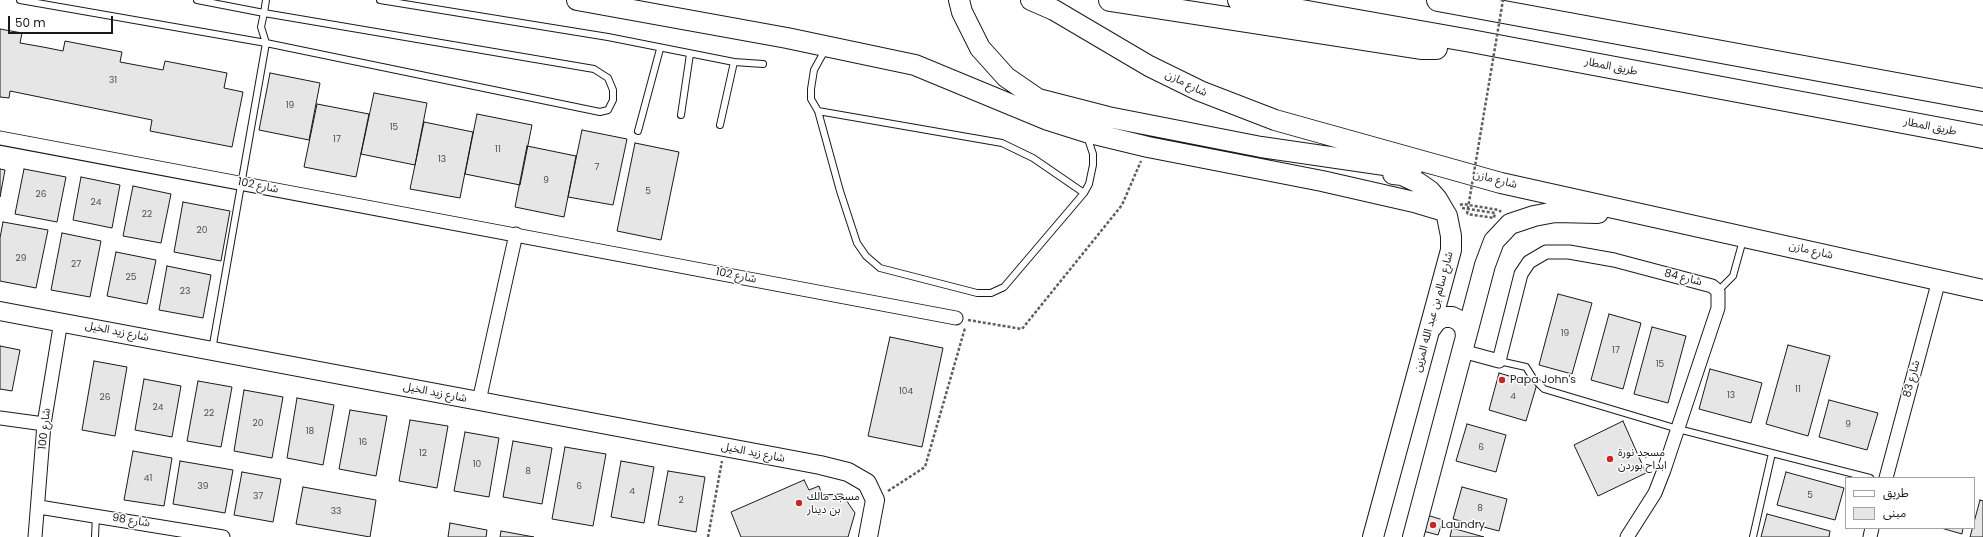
<!DOCTYPE html>
<meta charset="utf-8">
<style>
body{margin:0}
#map{position:relative;width:1983px;height:537px;overflow:hidden;background:#fff;font-family:Poppins,"Noto Sans Arabic",sans-serif}
canvas{display:block}
.legend{position:absolute;left:1845px;top:477px;width:130px;height:52px;box-sizing:border-box;background:#fff;border:1px solid #a3a3a3;margin:0;padding:5px 7px;list-style:none;font-size:12px;color:#1a1a1a}
.legend li{display:flex;align-items:center;gap:8px;height:20px}
.legend b{width:20px;border:1px solid #a3a3a3}
.scale{position:absolute;left:8px;top:16px;width:105px;height:18px;box-sizing:border-box;border:2px solid #1a1a1a;border-top:0;padding-left:5px;font-size:12px;line-height:14px;white-space:nowrap;color:#1a1a1a;-webkit-text-stroke:3px #fff;paint-order:stroke}
</style>
<div id="map">
<canvas width="1983" height="537"></canvas>
<ul class="legend">
<li><b style="height:5px;background:#fff"></b>طريق</li>
<li><b style="height:11px;background:#e6e6e6"></b>مبنى</li>
</ul>
<div class="scale">50 m</div>
</div>
<script>
const context = document.querySelector('canvas').getContext('2d');
context.lineJoin = 'round';
function fill(path, color) {
  context.fillStyle = color;
  context.fill(path, 'evenodd');
}
function shape(rows) {
  const path = new Path2D();
  for (const r of rows) {
    path.moveTo(r[0], r[1]);
    for (let i = 2; i < r.length; i += 2) path.lineTo(r[i], r[i + 1]);
  }
  return path;
}
function trace(path, color, width, dash) {
  context.strokeStyle = color;
  context.lineWidth = width;
  context.lineCap = dash ? 'butt' : 'round';
  context.setLineDash(dash || []);
  context.stroke(path);
}
function label(font, color, halo, rows, align = 'center') {
  context.font = font + ' Poppins,"Noto Sans Arabic",sans-serif';
  context.lineWidth = 3;
  context.setLineDash([]);
  context.textBaseline = 'middle';
  context.strokeStyle = halo;
  context.fillStyle = color;
  for (const [text, x, y, turn = 0] of rows) {
    context.save();
    context.translate(x, y);
    context.rotate((+turn || 0) * Math.PI / 180);
    context.textAlign = isNaN(turn) ? turn : align;
    if (halo) context.strokeText(text, 0, 0);
    context.fillText(text, 0, 0);
    context.restore();
  }
}
const building = shape([
 [0,29,22,33,20,43,43,47,63,51,65,41,122,52,120,62,163,70,165,61,227,73,224,88,243,92,232,147,150,131,152,120,10,91,9,98,0,97,0,29],
 [270,73,320,83,309,140,259,130,270,73],
 [374,93,427,103,415,165,361,154,374,93],
 [317,104,369,114,356,177,304,167,317,104],
 [477,114,532,125,520,185,465,174,477,114],
 [424,122,473,132,460,198,410,189,424,122],
 [582,130,627,139,613,205,568,197,582,130],
 [635,143,679,152,661,240,617,231,635,143],
 [527,146,576,156,564,217,515,207,527,146],
 [0,169,5,170,0,197,0,169],
 [24,169,66,177,57,222,15,214,24,169],
 [81,177,120,185,112,228,73,220,81,177],
 [133,186,171,194,161,243,123,236,133,186],
 [183,202,230,211,221,261,174,252,183,202],
 [3,222,48,230,36,288,0,281,0,238,3,222],
 [62,233,101,241,90,297,51,290,62,233],
 [116,252,156,260,147,304,107,296,116,252],
 [167,266,211,275,203,318,159,310,167,266],
 [1558,294,1592,303,1572,374,1539,365,1558,294],
 [1609,314,1641,323,1623,389,1591,380,1609,314],
 [1652,327,1686,336,1668,403,1634,394,1652,327],
 [890,337,943,348,922,447,868,436,890,337],
 [1788,345,1830,356,1808,436,1766,424,1788,345],
 [0,346,20,350,12,391,0,389,0,346],
 [94,361,127,367,115,436,82,430,94,361],
 [1710,369,1762,383,1751,423,1699,409,1710,369],
 [1499,373,1537,384,1526,421,1489,410,1499,373],
 [144,379,181,386,172,437,135,430,144,379],
 [198,381,232,387,221,447,187,441,198,381],
 [244,390,283,397,272,458,234,451,244,390],
 [297,398,334,405,323,465,287,458,297,398],
 [1829,400,1878,413,1867,450,1819,437,1829,400],
 [350,410,387,416,376,476,339,469,350,410],
 [410,420,448,426,437,488,399,481,410,420],
 [1623,421,1646,473,1598,496,1574,445,1623,421],
 [1467,424,1506,435,1496,472,1456,461,1467,424],
 [465,432,499,438,489,497,454,491,465,432],
 [513,441,552,448,542,504,503,497,513,441],
 [565,447,606,454,593,526,552,519,565,447],
 [133,451,172,458,164,506,124,500,133,451],
 [180,461,233,470,225,513,173,504,180,461],
 [621,461,654,467,644,523,611,517,621,461],
 [668,471,705,477,696,532,658,525,668,471],
 [242,472,281,479,273,522,234,515,242,472],
 [1786,472,1844,488,1835,520,1777,505,1786,472],
 [804,480,809,490,819,486,822,495,842,494,855,513,848,537,741,537,731,512,804,480],
 [303,487,376,500,370,537,296,524,303,487],
 [1462,487,1507,499,1499,531,1453,519,1462,487],
 [1980,500,1983,501,1983,537,1970,537,1980,500],
 [1767,514,1830,531,1829,537,1761,537,1767,514],
 [1427,515,1443,520,1438,535,1423,531,1427,515],
 [450,523,487,530,486,537,448,537,450,523],
 [1452,528,1484,537,1450,537,1452,528],
 [1941,528,1963,528,1962,534,1941,528],
 [501,531,534,537,500,537,501,531]
]);
fill(building, '#e6e6e6');
trace(building, '#1a1a1a', 1);
const lane = shape([
 [20,0,266,43,212,350],
 [197,0,264,13,594,69,608,78,613,90,613,100,608,110,600,112,266,43,261,27,264,13,266,0],
 [380,0,608,37,734,62,763,64],
 [825,50,814,70,811,89,811,99,818,111,840,191,857,243,866,256,880,268,977,293,991,293,1004,287,1084,193,1089,184,1093,165,1093,154,1087,136],
 [818,111,1002,143,1033,158,1084,193],
 [681,115,690,54],
 [720,125,734,62],
 [638,131,660,49],
 [1718,291,1733,276,1743,240],
 [1499,361,1526,367,1533,378,1544,389,1678,429,1870,478],
 [95,537,96,515],
 [1753,537,1772,453]
]);
const street = shape([
 [0,138,956,318],
 [1462,351,1499,361,1521,274,1529,262,1546,252,1569,252,1614,260,1712,286,1718,291,1718,308,1664,470,1655,493,1627,537],
 [479,401,516,234],
 [0,418,44,424],
 [1886,478,1939,280],
 [39,507,223,537],
 [35,537,44,424,61,321],
 [1870,537,1872,528]
]);
const secondary = shape([
 [0,311,820,465,848,472,867,483,875,500,868,537]
]);
const primary = shape([
 [577,0,787,38,915,65,1048,120,1086,132,1148,147,1322,181,1414,202,1444,211],
 [959,0,962,12,980,48,1006,77,1038,99,1108,117,1261,147,1412,169],
 [1031,0,1054,10,1149,66,1200,91,1275,120,1501,183,1983,290],
 [1431,328,1436,321,1443,317,1452,317,1460,321,1465,328,1466,337],
 [1373,537,1451,250,1451,236,1447,216,1437,199,1430,191,1417,182,1402,175,1393,174],
 [1413,537,1485,265,1494,241,1510,224,1534,216,1555,212,1598,213]
]);
const highway = shape([
 [1110,0,1421,48,1436,48],
 [1239,0,1471,41,1983,137],
 [1438,0,1983,100]
]);
trace(lane, '#1a1a1a', 8);
trace(street, '#1a1a1a', 15);
trace(secondary, '#1a1a1a', 20);
trace(primary, '#1a1a1a', 22);
trace(highway, '#1a1a1a', 24);
trace(shape([
 [1460,205,1463,204,1499,210,1501,212],
 [1462,208,1495,213,1494,218,1467,214],
 [968,320,1022,329,1122,205,1141,161],
 [888,491,925,467,965,328],
 [708,537,722,461]
]), '#5f5f5f', 2.5, [3, 2]);
trace(lane, '#fff', 6);
trace(street, '#fff', 13);
trace(secondary, '#fff', 18);
trace(primary, '#fff', 20);
trace(highway, '#fff', 22);
trace(shape([
 [1467,214,1503,0]
]), '#5f5f5f', 2.5, [3, 2]);
for (const [x, y, r, color] of [
 [1502,380,4,"#c62828"],
 [1610,459,4,"#c62828"],
 [799,503,4,"#c62828"],
 [1433,525,4,"#c62828"]
]) {
  const dot = new Path2D();
  dot.arc(x, y, r, 0, 2 * Math.PI);
  context.fillStyle = color;
  context.fill(dot);
  trace(dot, '#fff', 1.5);
}
label('9px', '#4d4d4d', null, [
 ["31",113,81],
 ["19",290,106],
 ["15",394,128],
 ["17",337,140],
 ["11",498,150],
 ["13",442,160],
 ["7",597,168],
 ["9",546,181],
 ["5",648,192],
 ["26",41,195],
 ["24",96,203],
 ["22",147,215],
 ["20",202,231],
 ["29",21,259],
 ["27",76,265],
 ["25",131,278],
 ["23",185,292],
 ["19",1565,334],
 ["17",1616,351],
 ["15",1660,365],
 ["11",1798,390],
 ["104",906,392],
 ["13",1731,396],
 ["4",1513,397],
 ["26",105,398],
 ["24",158,408],
 ["22",209,414],
 ["20",258,424],
 ["9",1848,425],
 ["18",310,432],
 ["16",363,443],
 ["6",1481,448],
 ["12",423,454],
 ["10",477,465],
 ["8",528,472],
 ["41",148,479],
 ["39",203,487],
 ["6",579,487],
 ["4",632,492],
 ["5",1810,496],
 ["37",258,497],
 ["2",681,501],
 ["8",1480,509],
 ["33",336,512]
]);
label('11px', '#1a1a1a', '#fff', [
 ["طريق المطار",1611,67,11],
 ["شارع مازن",1186,84,26],
 ["طريق المطار",1930,127,11],
 ["شارع مازن",1495,180,14],
 ["شارع 102",258,186,11],
 ["شارع مازن",1811,251,13],
 ["شارع 102",736,276,11],
 ["شارع 84",1683,278,14],
 ["شارع سالم بن عبد الله المزين",1434,312,-75],
 ["شارع زيد الخيل",117,332,11],
 ["شارع 83",1912,379,-75],
 ["شارع زيد الخيل",435,393,11],
 ["شارع 100",45,429,-84],
 ["شارع زيد الخيل",753,453,11],
 ["شارع 98",131,521,9]
]);
label('11px', '#1a1a1a', '#fff', [
 ["Papa John's",1510,380],
 ["مسجد نورة",1618,453],
 ["ابداح بوردن",1618,466],
 ["مسجد مالك",807,497],
 ["بن دينار",807,510],
 ["Laundry",1441,525]
], 'left');
</script>
